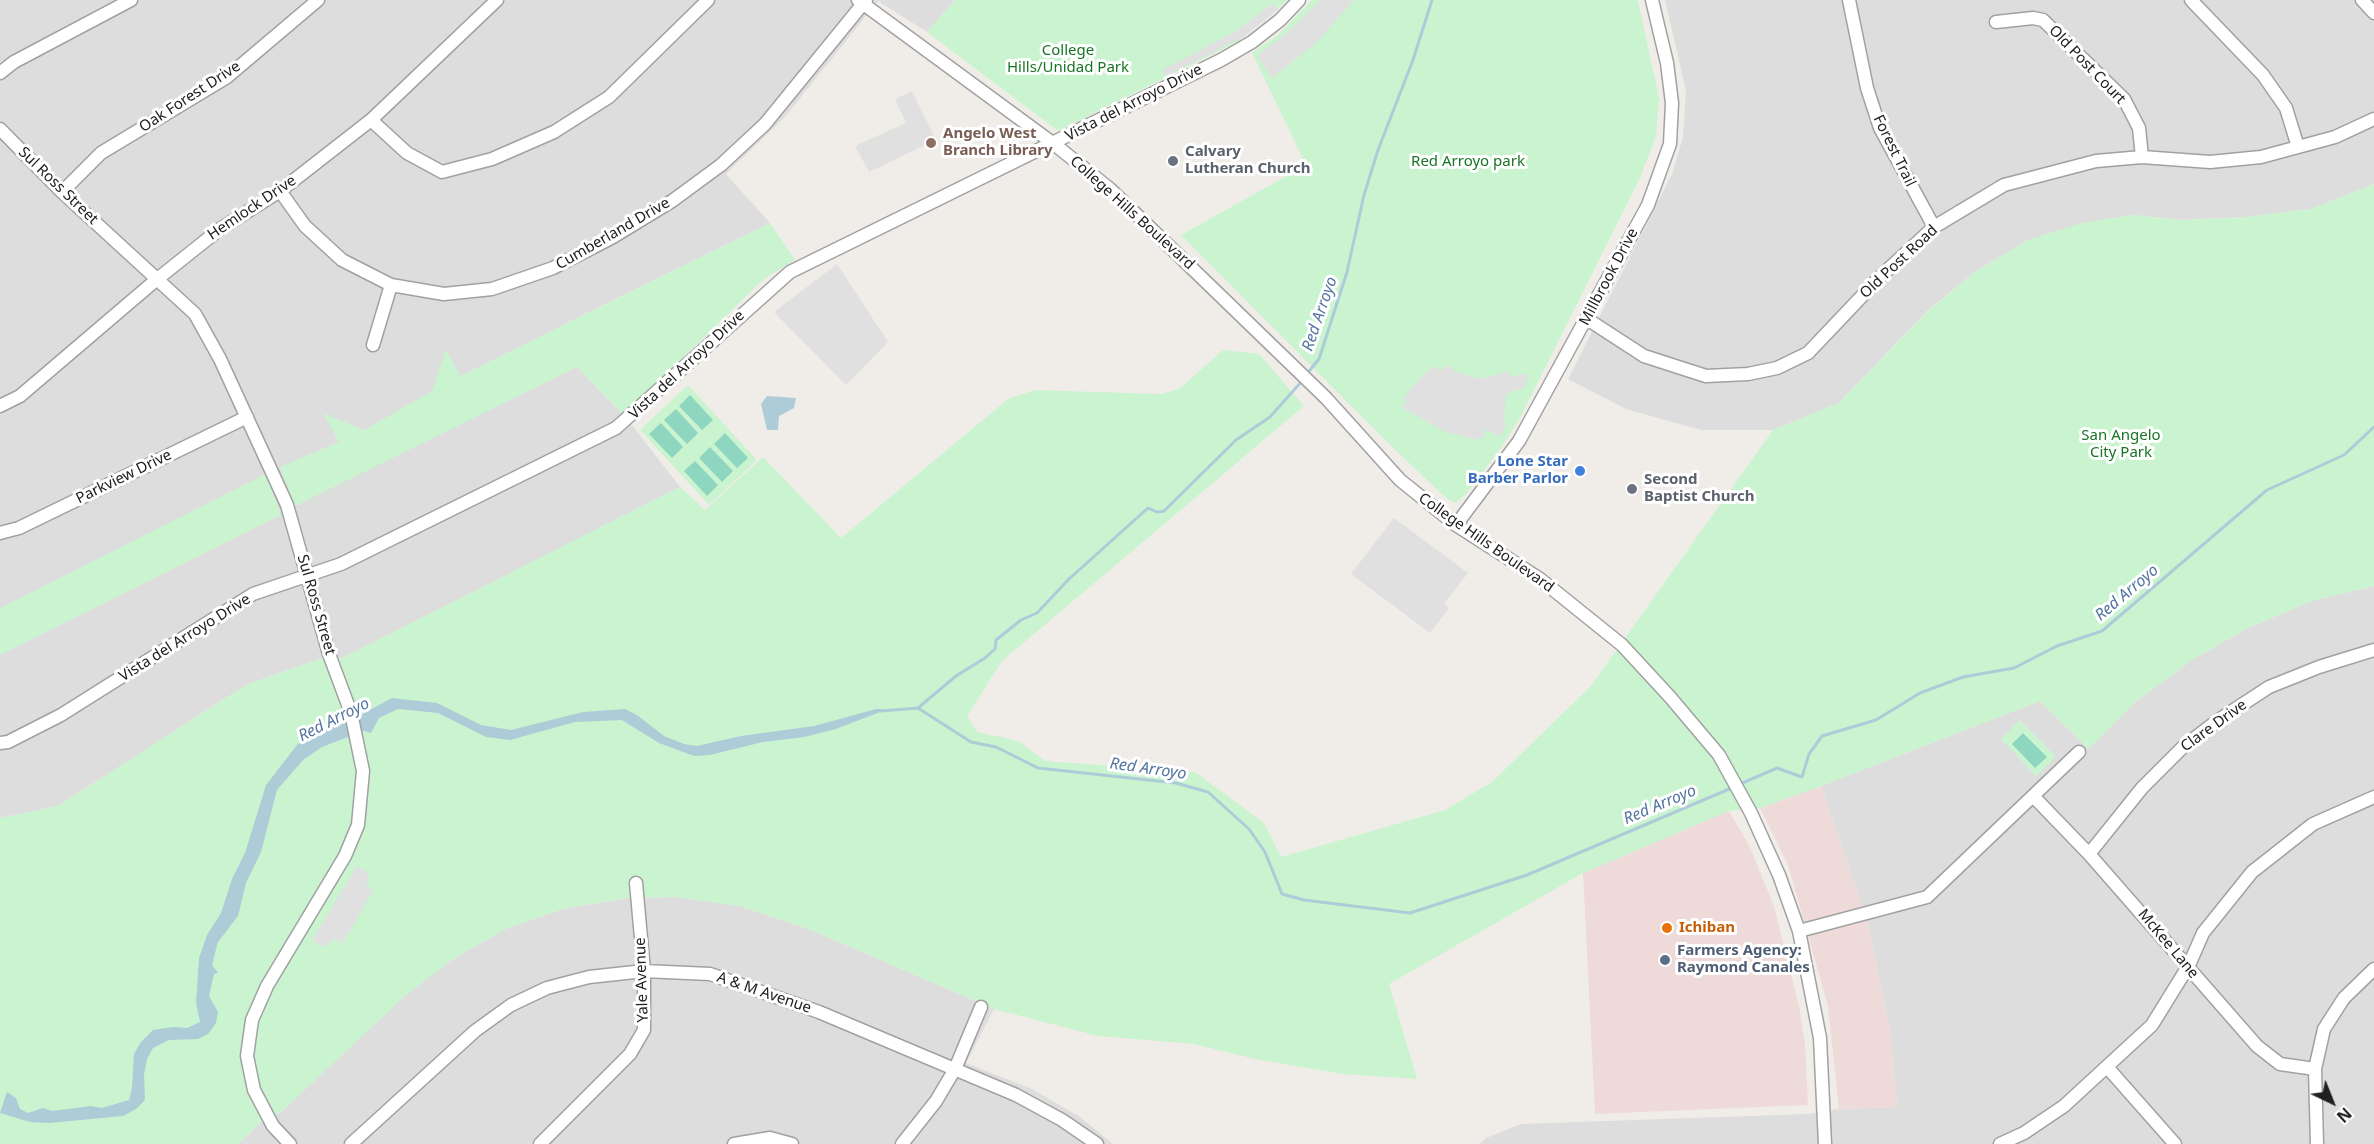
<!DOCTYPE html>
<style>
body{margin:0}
#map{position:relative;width:2374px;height:1144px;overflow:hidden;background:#f0ede8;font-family:"Noto Sans",sans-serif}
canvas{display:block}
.north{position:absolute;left:2302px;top:1072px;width:60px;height:60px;-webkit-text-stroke:4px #fff;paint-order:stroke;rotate:137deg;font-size:16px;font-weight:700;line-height:24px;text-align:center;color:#202020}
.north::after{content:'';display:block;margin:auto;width:21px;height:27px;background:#202020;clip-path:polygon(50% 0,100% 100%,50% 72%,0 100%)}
</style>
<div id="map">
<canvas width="2374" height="1144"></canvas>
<div class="north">N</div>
</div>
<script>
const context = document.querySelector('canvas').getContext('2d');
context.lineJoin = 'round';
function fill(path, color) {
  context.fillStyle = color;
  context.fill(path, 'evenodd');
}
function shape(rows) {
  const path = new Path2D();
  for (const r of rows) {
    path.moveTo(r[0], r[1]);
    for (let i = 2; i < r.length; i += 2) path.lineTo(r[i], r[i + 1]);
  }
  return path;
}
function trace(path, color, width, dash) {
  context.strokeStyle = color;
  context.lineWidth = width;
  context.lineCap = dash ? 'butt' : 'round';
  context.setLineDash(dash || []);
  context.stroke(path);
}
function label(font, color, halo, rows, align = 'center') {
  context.font = font + ' "Noto Sans",sans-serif';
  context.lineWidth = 6;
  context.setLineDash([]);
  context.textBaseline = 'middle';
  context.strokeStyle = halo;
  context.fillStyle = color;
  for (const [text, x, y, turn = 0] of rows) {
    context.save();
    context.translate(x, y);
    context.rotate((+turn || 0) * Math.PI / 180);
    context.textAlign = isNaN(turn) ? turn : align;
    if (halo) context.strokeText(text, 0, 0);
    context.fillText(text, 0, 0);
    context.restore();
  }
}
fill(shape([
 [0,0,955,0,927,32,878,1,784,118,726,174,770,223,559,327,577,367,624,415,680,487,342,659,322,658,246,685,58,806,0,818],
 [1665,0,2374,0,2374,184,2311,209,2246,217,2183,220,2132,215,2028,240,1975,272,1927,311,1839,403,1773,430,1701,430,1626,409,1568,379,1672,174,1683,137,1686,91],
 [2374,586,2374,1144,1480,1144,1486,1138,1521,1124,1807,1114,1839,1109,1897,1107,1890,1030,1867,920,1821,786,2040,701,2089,749,2135,702,2192,660,2246,629,2311,601],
 [676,897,740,906,809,929,994,1009,966,1063,1032,1089,1080,1117,1113,1144,238,1144,261,1122,282,1111,405,995,450,961,505,929,565,908,629,898]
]), '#dedddd');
fill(shape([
 [1821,786,1867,920,1890,1030,1897,1107,1839,1109,1828,1006,1788,865,1760,808],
 [1729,811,1749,845,1774,906,1799,1006,1805,1045,1808,1105,1595,1114,1583,873]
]), '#eedbd9');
fill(shape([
 [955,0,1288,0,1237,42,1058,131,927,32],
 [1312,0,1638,0,1659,98,1656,136,1640,178,1520,418,1503,445,1467,493,1456,503,1446,498,1387,442,1181,235,1306,165,1252,53,1279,34],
 [2374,184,2374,586,2311,601,2246,629,2192,660,2135,702,2089,749,2040,701,1821,786,1760,808,1729,811,1583,873,1389,984,1417,1079,1342,1074,1255,1059,1194,1044,1098,1036,994,1009,809,929,740,906,676,897,629,898,565,908,505,929,450,961,405,996,282,1111,261,1122,238,1144,0,1144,0,818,58,806,246,685,322,658,342,658,680,487,705,510,763,457,841,538,1008,399,1035,390,1161,394,1179,389,1223,350,1259,354,1304,406,1002,661,967,716,977,732,1018,741,1045,761,1195,772,1264,823,1281,857,1445,810,1492,782,1591,686,1773,430,1839,403,1927,312,1975,272,2028,240,2082,223,2132,215,2183,220,2246,217,2311,209],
 [770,223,795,260,764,279,624,415,577,367,295,506,280,467,339,442,323,413,364,430,432,391,446,349,460,376],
 [688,385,757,460,709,505,640,430],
 [266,474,281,515,0,655,0,608],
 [2020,720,2056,757,2036,776,2001,739]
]), '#caf4d0');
fill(shape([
 [690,395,713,420,702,430,679,406],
 [676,409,698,433,687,444,664,420],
 [661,423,683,447,672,458,649,434],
 [725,433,748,458,737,468,714,444],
 [710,447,733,471,722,482,699,458],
 [695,461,718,485,707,496,684,471],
 [2023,733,2047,757,2035,768,2012,744]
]), '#8ed6bf');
fill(shape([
 [1320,0,1354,0,1316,43,1272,78,1257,56,1288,32],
 [1273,3,1279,9,1243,37,1166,76,1162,70,1238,30],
 [912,91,936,140,869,172,855,146,906,123,895,99],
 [837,264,888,342,846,385,774,312],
 [1446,365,1455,371,1477,378,1486,378,1508,371,1512,377,1521,374,1529,375,1524,387,1506,394,1504,420,1506,426,1500,437,1487,430,1484,431,1484,438,1473,439,1446,432,1402,408,1407,402,1403,398,1423,375,1435,366,1440,371],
 [1394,518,1468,573,1444,604,1449,608,1430,633,1351,574],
 [357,866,366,872,369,878,366,886,373,890,343,943,335,939,326,946,320,945,312,940]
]), '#e0e0e0');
fill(shape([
 [767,396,796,398,794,408,779,416,778,430,767,430,761,404],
 [392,698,437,703,481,725,511,730,583,712,625,709,637,715,664,736,684,744,697,746,741,736,814,726,876,709,888,709,836,729,804,737,763,742,710,755,694,756,659,743,622,720,575,722,510,740,486,737,438,713,398,709,379,718,371,733,364,731,322,747,303,760,277,790,261,852,246,883,238,916,218,942,214,957,212,965,218,973,214,974,209,996,218,1012,216,1023,208,1034,198,1039,169,1040,153,1048,147,1059,144,1075,145,1100,136,1109,123,1116,49,1123,30,1122,0,1113,7,1092,16,1098,20,1109,28,1113,43,1108,52,1111,91,1106,102,1108,129,1100,132,1088,134,1054,141,1042,153,1030,173,1027,187,1028,200,1022,196,1003,199,958,207,935,221,913,232,879,245,853,266,785,297,745,310,735,361,715]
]), '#adccd8');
trace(shape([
 [1306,375,1319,359,1347,272,1364,195,1378,150,1413,60,1432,0],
 [918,708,971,742,996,747,1038,768,1176,783,1208,792,1249,829,1265,852,1282,894,1304,900,1410,913,1527,875,1734,787],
 [881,711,918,708,956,676,985,658,995,649,996,640,1021,620,1037,613,1069,579,1148,508,1157,512,1164,511,1236,440,1270,417,1302,381],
 [1740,784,1777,768,1802,777,1809,754,1822,736,1876,720,1920,693,1963,677,2014,668,2057,646,2102,631,2267,490,2344,455,2374,427]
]), '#adccd8', 3);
const minor = shape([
 [858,0,1054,144,1110,189,1326,398,1400,480,1456,525,1540,579,1622,645,1670,697,1719,755,1751,813,1779,875,1799,931,1820,1038,1825,1144],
 [1849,0,1867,88,1880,128,1934,227],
 [2191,0,2263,75,2286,108,2298,147],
 [2362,0,2374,13],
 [1996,22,2033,18,2043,20,2124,99,2139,128,2142,157],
 [0,73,14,62,131,0],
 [371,120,407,153,442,172,492,159,554,132,609,97,708,0],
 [0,129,62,192,195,314,220,359,287,505,329,654,351,713,363,771,358,825,345,856,267,986,252,1020,247,1056,254,1090,273,1126,290,1144],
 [280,191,305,226,342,260,391,285,444,294,492,289,553,268,613,237,672,201,721,165,765,124,866,0],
 [62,192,101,153,227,77,318,0],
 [1587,319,1644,356,1706,376,1748,374,1777,368,1808,353,1882,275,1934,227,2004,185,2096,161,2142,157,2210,162,2261,157,2335,137,2374,119],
 [373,345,391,285],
 [0,406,20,396,156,280,220,229,280,191,371,120,497,0],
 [1456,525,1519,441,1648,205,1670,144,1672,103,1667,63,1652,0],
 [0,533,19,528,247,417],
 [0,743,8,742,61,715,253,594,341,564,616,428,790,272,1221,60,1252,42,1280,20,1299,0],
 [2033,796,2089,854,2257,1046,2280,1064,2315,1069],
 [2089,854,2142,788,2183,747,2217,721,2269,687,2319,667,2374,650],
 [1799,931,1927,897,2079,752],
 [2107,1067,2175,1144],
 [351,1144,475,1031,511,1005,547,988,589,977,644,971,710,974,819,1012,1016,1095,1062,1120,1097,1144],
 [540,1144,630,1054,644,1030,644,971,636,883],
 [734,1144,770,1138,792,1144],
 [902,1144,936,1101,955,1069,981,1007],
 [2000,1144,2024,1133,2064,1106,2152,1025,2189,965,2203,933,2252,872,2313,824,2374,797],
 [2317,1144,2315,1069,2324,1029,2344,998,2374,969]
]);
trace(minor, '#a1a1a1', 15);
trace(minor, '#fff', 12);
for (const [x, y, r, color] of [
 [931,143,6,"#8d6e63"],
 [1173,161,6,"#6b7280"],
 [1580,471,6,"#3f7fe0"],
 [1632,489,6,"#6b7280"],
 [1667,928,6,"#e8710a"],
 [1665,960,6,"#5c6f8a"]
]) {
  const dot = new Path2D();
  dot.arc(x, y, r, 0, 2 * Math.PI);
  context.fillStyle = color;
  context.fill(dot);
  trace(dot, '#fff', 2);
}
label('15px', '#187425', '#fff', [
 ["College",1068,51],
 ["Hills/Unidad Park",1068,68],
 ["Red Arroyo park",1468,162],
 ["San Angelo",2121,436],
 ["City Park",2121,453]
]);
label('15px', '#202020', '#fff', [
 ["Old Post Court",2087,65,46],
 ["Oak Forest Drive",190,97,-33],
 ["Vista del Arroyo Drive",1134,103,-27],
 ["Forest Trail",1894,151,64],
 ["Sul Ross Street",58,186,44],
 ["Hemlock Drive",252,208,-34],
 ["College Hills Boulevard",1132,213,42],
 ["Cumberland Drive",613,234,-30],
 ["Old Post Road",1899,262,-43],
 ["Millbrook Drive",1609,277,-62],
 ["Vista del Arroyo Drive",687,365,-43],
 ["Parkview Drive",124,477,-26],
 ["College Hills Boulevard",1486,543,35],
 ["Sul Ross Street",316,605,74],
 ["Vista del Arroyo Drive",185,638,-32],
 ["Clare Drive",2214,726,-36],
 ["McKee Lane",2168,944,50],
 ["Yale Avenue",642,980,-92],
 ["A & M Avenue",764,993,19]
]);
label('bold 15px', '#785e54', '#fff', [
 ["Angelo West",943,134],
 ["Branch Library",943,151]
], 'left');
label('bold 15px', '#5b616d', '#fff', [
 ["Calvary",1185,152],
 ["Lutheran Church",1185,169],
 ["Second",1644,480],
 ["Baptist Church",1644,497]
], 'left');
label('bold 15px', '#366cbe', '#fff', [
 ["Lone Star",1568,462],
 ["Barber Parlor",1568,479]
], 'right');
label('bold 15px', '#c56008', '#fff', [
 ["Ichiban",1679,928]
], 'left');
label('bold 15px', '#4e5e75', '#fff', [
 ["Farmers Agency:",1677,951],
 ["Raymond Canales",1677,968]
], 'left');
label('italic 16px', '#53749f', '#fff', [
 ["Red Arroyo",1320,314,-71],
 ["Red Arroyo",2127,593,-40],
 ["Red Arroyo",334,720,-27],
 ["Red Arroyo",1148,769,8],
 ["Red Arroyo",1660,805,-23]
]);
</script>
